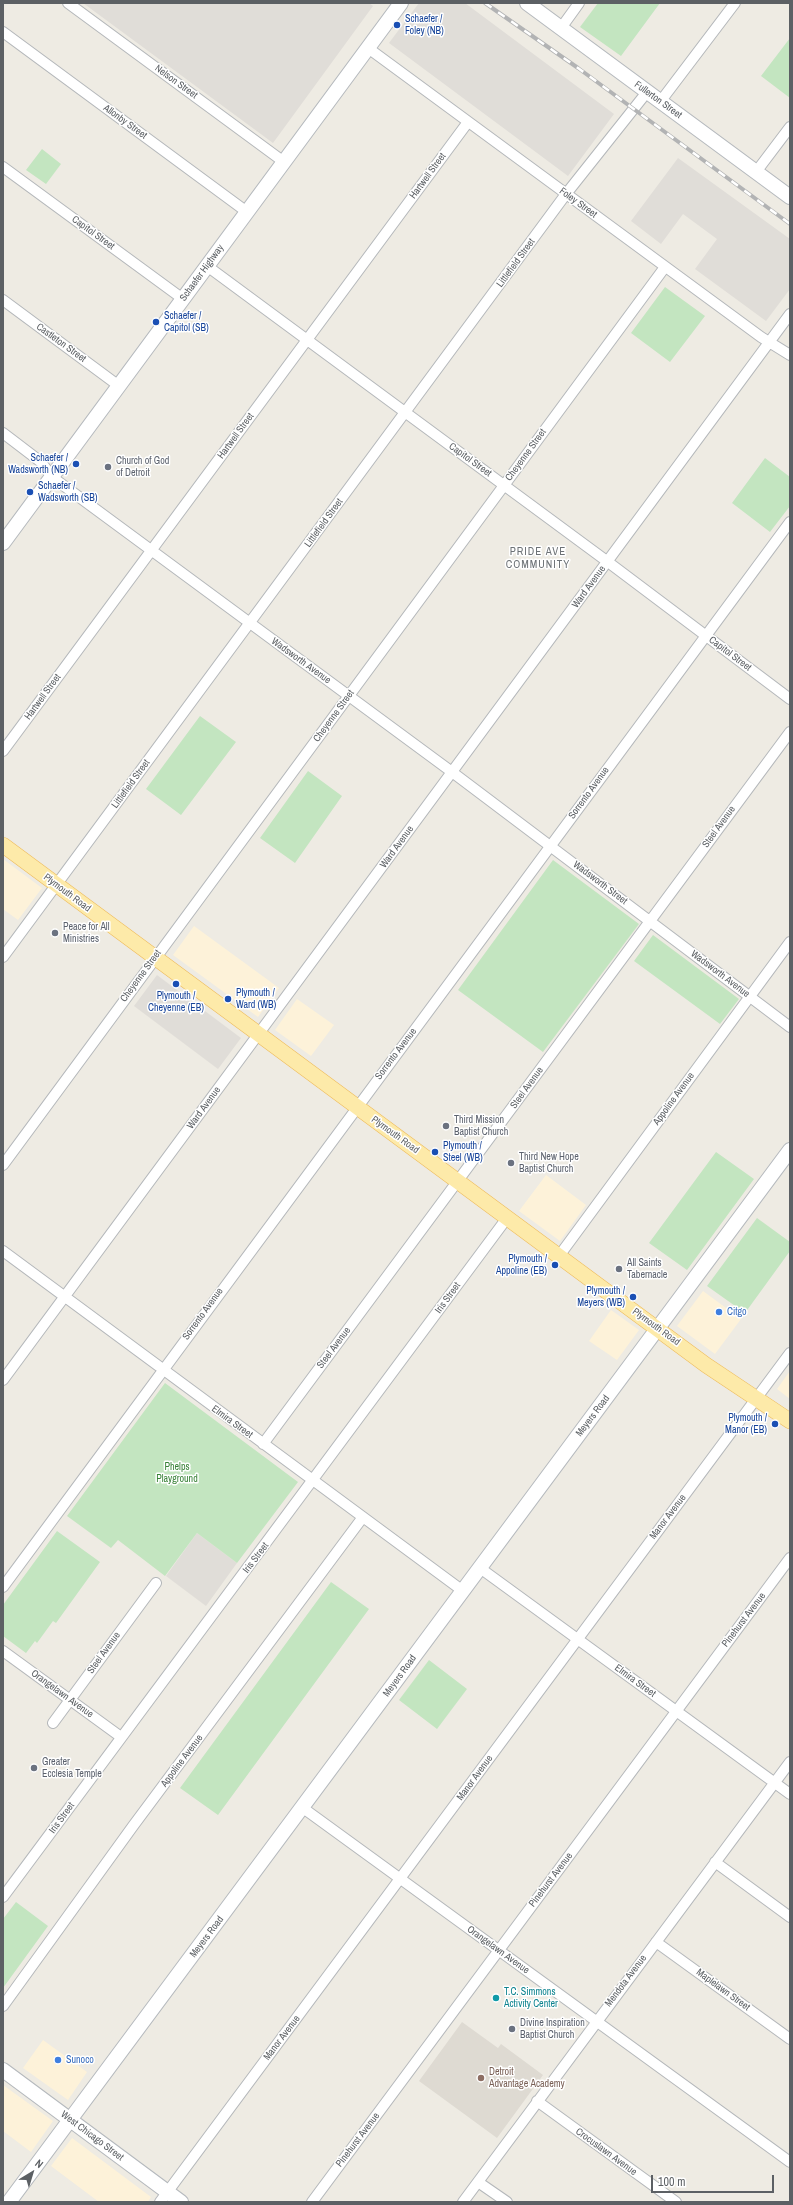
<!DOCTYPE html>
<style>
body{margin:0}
#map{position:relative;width:793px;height:2205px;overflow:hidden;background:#eeebe3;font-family:"Archivo Narrow",sans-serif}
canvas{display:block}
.frame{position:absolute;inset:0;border:4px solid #5c6064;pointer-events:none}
.north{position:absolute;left:12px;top:2153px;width:40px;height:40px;-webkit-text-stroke:3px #fff;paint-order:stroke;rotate:38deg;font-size:11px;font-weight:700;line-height:16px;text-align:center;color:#5c6064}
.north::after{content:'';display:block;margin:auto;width:14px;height:18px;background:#5c6064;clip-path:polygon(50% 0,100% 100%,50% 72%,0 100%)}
.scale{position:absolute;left:651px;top:2175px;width:123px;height:18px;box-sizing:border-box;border:2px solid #5c6064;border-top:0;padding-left:5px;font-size:12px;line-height:14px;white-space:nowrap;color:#5c6064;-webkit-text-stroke:3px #fff;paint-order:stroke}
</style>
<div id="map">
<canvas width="793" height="2205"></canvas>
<div class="frame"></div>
<div class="north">N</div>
<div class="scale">100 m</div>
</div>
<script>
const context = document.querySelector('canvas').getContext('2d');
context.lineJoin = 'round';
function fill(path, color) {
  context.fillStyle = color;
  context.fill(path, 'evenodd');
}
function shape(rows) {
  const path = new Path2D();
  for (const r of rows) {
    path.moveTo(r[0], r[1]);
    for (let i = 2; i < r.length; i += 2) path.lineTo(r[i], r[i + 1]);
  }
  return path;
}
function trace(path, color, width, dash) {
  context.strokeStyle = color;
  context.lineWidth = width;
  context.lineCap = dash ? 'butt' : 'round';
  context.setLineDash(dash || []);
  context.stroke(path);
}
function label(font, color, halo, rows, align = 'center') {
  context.font = font + ' "Archivo Narrow",sans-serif';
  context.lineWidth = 3;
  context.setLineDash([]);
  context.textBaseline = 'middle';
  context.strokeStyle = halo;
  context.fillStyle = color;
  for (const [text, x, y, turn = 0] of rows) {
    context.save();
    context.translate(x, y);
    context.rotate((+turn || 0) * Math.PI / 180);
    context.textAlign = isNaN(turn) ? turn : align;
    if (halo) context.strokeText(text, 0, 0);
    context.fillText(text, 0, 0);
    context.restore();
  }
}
fill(shape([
 [3,859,42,888,18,920,3,909],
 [194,926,279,988,258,1017,173,955],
 [297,999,334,1025,311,1056,275,1030],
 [546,1175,586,1205,560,1241,519,1211],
 [703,1291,741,1319,715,1354,677,1326],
 [611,1310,639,1330,617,1360,589,1341],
 [790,1371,790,1399,777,1389],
 [43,2040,87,2072,68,2100,23,2068],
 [3,2085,53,2121,31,2152,3,2131],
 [72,2138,151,2197,148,2202,99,2202,51,2166]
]), '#fdf2d9');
fill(shape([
 [83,3,369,3,373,6,273,143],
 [419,3,465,3,614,114,568,176,389,43],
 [678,158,790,239,790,289,766,321,695,269,717,239,683,214,661,244,631,221],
 [157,975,241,1038,218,1069,134,1006],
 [197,1533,237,1563,206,1606,166,1576]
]), '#e0ddd8');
fill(shape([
 [462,2022,498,2048,501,2044,543,2075,497,2138,419,2081]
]), '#dedad2');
fill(shape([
 [598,3,660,3,621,56,580,27],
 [790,38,790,98,761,76],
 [42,149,61,164,46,184,26,170],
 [665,287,705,316,670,362,631,333],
 [765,458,790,477,790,506,770,532,732,503],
 [200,716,236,742,181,815,146,789],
 [308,771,342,796,295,863,260,838],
 [553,860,639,924,543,1052,458,990],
 [653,935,739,999,720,1024,634,961],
 [716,1152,754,1179,687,1270,649,1243],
 [757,1218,790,1242,790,1251,745,1313,707,1286],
 [165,1383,298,1482,237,1563,197,1533,165,1576,118,1540,111,1548,67,1516],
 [57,1531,100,1562,56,1623,53,1621,37,1643,35,1641,26,1653,3,1636,3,1605],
 [331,1582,369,1609,218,1815,180,1788],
 [429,1660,467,1689,437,1729,399,1700],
 [16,1902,48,1926,3,1988,3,1919]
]), '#c3e5c0');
const street = shape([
 [68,3,284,162],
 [561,28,579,3],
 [3,32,247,212],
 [368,48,761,337,790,355],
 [660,102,735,3],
 [3,167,183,299],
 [756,172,790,127],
 [207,266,608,562,790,699],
 [3,300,119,386],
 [3,433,41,462,52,477,452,772,790,1027],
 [3,751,468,122],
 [3,957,566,194,647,92],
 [3,1165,665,267],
 [3,1251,463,1591],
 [559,1256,790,942],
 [3,1380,790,314],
 [263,1444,790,732],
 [480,1568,790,1794],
 [3,1587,790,522],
 [3,1651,121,1737],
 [53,1723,156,1583],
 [303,1808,790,2162],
 [715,1862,790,1917],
 [3,1897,507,1218],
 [656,1942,790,2039],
 [3,2006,133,1826,363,1517],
 [537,2101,676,2202],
 [478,2182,507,2202],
 [160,2202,790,1353],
 [312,2202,790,1558],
 [463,2202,790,1762]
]);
const secondary = shape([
 [527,3,790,197],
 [3,543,401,3],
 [3,2070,181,2202],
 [9,2202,790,1150]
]);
const primary = shape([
 [3,845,706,1365,790,1421]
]);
trace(street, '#b4b7ba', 12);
trace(secondary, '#b5b9bd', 16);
trace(primary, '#eebb5c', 16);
trace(street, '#fff', 10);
trace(secondary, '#fff', 14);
trace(primary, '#fdeaa9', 15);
const rail = shape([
 [485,3,578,68,790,224]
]);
trace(rail, '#b2b3b4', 4);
trace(rail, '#fff', 2.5, [8]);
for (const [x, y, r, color] of [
 [397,25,4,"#1a4fb4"],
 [156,322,4,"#1a4fb4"],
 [76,464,4,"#1a4fb4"],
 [108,467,4,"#6b7280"],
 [30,492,4,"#1a4fb4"],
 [55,933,4,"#6b7280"],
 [176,984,4,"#1a4fb4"],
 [228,999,4,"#1a4fb4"],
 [446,1126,4,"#6b7280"],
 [435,1152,4,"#1a4fb4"],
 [511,1163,4,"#6b7280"],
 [555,1265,4,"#1a4fb4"],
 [619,1269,4,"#6b7280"],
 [633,1297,4,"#1a4fb4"],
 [719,1312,4,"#3f7fe0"],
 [775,1424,4,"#1a4fb4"],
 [34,1768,4,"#6b7280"],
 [496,1998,4,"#0f9aa8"],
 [512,2029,4,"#6b7280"],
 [58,2060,4,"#3f7fe0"],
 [481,2078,4,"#8d6e63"]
]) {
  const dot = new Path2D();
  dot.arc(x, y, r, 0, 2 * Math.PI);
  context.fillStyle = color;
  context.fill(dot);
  trace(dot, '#fff', 1.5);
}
label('10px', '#164399', '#fff', [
 ["Schaefer /",405,19],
 ["Foley (NB)",405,31],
 ["Schaefer /",164,316],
 ["Capitol (SB)",164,328],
 ["Schaefer /",68,458,"right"],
 ["Wadsworth (NB)",68,470,"right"],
 ["Schaefer /",38,486],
 ["Wadsworth (SB)",38,498],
 ["Plymouth /",236,993],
 ["Ward (WB)",236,1005],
 ["Plymouth /",176,996,"center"],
 ["Cheyenne (EB)",176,1008,"center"],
 ["Plymouth /",443,1146],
 ["Steel (WB)",443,1158],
 ["Plymouth /",547,1259,"right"],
 ["Appoline (EB)",547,1271,"right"],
 ["Plymouth /",625,1291,"right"],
 ["Meyers (WB)",625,1303,"right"],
 ["Plymouth /",767,1418,"right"],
 ["Manor (EB)",767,1430,"right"]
], 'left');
label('10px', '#5c6064', '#fff', [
 ["Nelson Street",176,82,36],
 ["Fullerton Street",658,100,36],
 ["Allonby Street",125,122,36],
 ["Hartwell Street",428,176,-54],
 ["Foley Street",578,203,36],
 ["Capitol Street",93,233,36],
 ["Littlefield Street",516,263,-54],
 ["Schaefer Highway",202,273,-54],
 ["Castleton Street",61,343,36],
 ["Hartwell Street",236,436,-54],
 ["Cheyenne Street",526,455,-54],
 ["Capitol Street",470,460,36],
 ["Littlefield Street",324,523,-54],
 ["Ward Avenue",589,587,-54],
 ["Capitol Street",730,654,37],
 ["Wadsworth Avenue",301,661,36],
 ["Hartwell Street",43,697,-54],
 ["Cheyenne Street",334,716,-54],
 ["Littlefield Street",131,784,-54],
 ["Sorrento Avenue",589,793,-54],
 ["Steel Avenue",719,827,-54],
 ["Ward Avenue",397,847,-54],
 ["Wadsworth Street",600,883,37],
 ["Plymouth Road",67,893,37],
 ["Wadsworth Avenue",720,974,37],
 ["Cheyenne Street",141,976,-54],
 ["Sorrento Avenue",396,1054,-53],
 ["Steel Avenue",527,1088,-54],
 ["Appoline Avenue",674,1099,-54],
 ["Ward Avenue",204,1108,-54],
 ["Plymouth Road",395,1135,36],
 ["Iris Street",448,1298,-54],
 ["Sorrento Avenue",203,1314,-54],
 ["Plymouth Road",656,1327,36],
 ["Steel Avenue",334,1348,-53],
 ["Meyers Road",593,1416,-53],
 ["Elmira Street",232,1422,36],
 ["Manor Avenue",668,1517,-53],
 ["Iris Street",256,1558,-53],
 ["Pinehurst Avenue",744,1620,-53],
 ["Steel Avenue",104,1653,-54],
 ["Meyers Road",400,1676,-54],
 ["Elmira Street",635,1681,36],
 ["Orangelawn Avenue",62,1694,36],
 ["Appoline Avenue",182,1761,-53],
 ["Manor Avenue",475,1778,-54],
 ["Iris Street",62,1818,-54],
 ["Pinehurst Avenue",551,1880,-53],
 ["Meyers Road",207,1937,-53],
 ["Orangelawn Avenue",498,1950,36],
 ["Mendota Avenue",626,1981,-53],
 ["Maplelawn Street",723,1990,36],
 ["Manor Avenue",282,2038,-53],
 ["West Chicago Street",92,2136,37],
 ["Pinehurst Avenue",358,2140,-53],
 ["Crocuslawn Avenue",606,2152,36]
]);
label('10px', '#5b616d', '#fff', [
 ["Church of God",116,461],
 ["of Detroit",116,473],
 ["Peace for All",63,927],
 ["Ministries",63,939],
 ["Third Mission",454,1120],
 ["Baptist Church",454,1132],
 ["Third New Hope",519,1157],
 ["Baptist Church",519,1169],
 ["All Saints",627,1263],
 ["Tabernacle",627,1275],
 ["Greater",42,1762],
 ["Ecclesia Temple",42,1774],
 ["Divine Inspiration",520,2023],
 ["Baptist Church",520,2035]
], 'left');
label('10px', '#366cbe', '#fff', [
 ["Citgo",727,1312],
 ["Sunoco",66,2060]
], 'left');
label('10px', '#378136', '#fff', [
 ["Phelps",177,1467],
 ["Playground",177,1479]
]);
label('10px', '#0d838f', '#fff', [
 ["T.C. Simmons",504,1992],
 ["Activity Center",504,2004]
], 'left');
label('10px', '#785e54', '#fff', [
 ["Detroit",489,2072],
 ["Advantage Academy",489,2084]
], 'left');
context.letterSpacing = '1px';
label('11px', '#6d7276', '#fff', [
 ["PRIDE AVE",538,552],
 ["COMMUNITY",538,565]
]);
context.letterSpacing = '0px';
</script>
